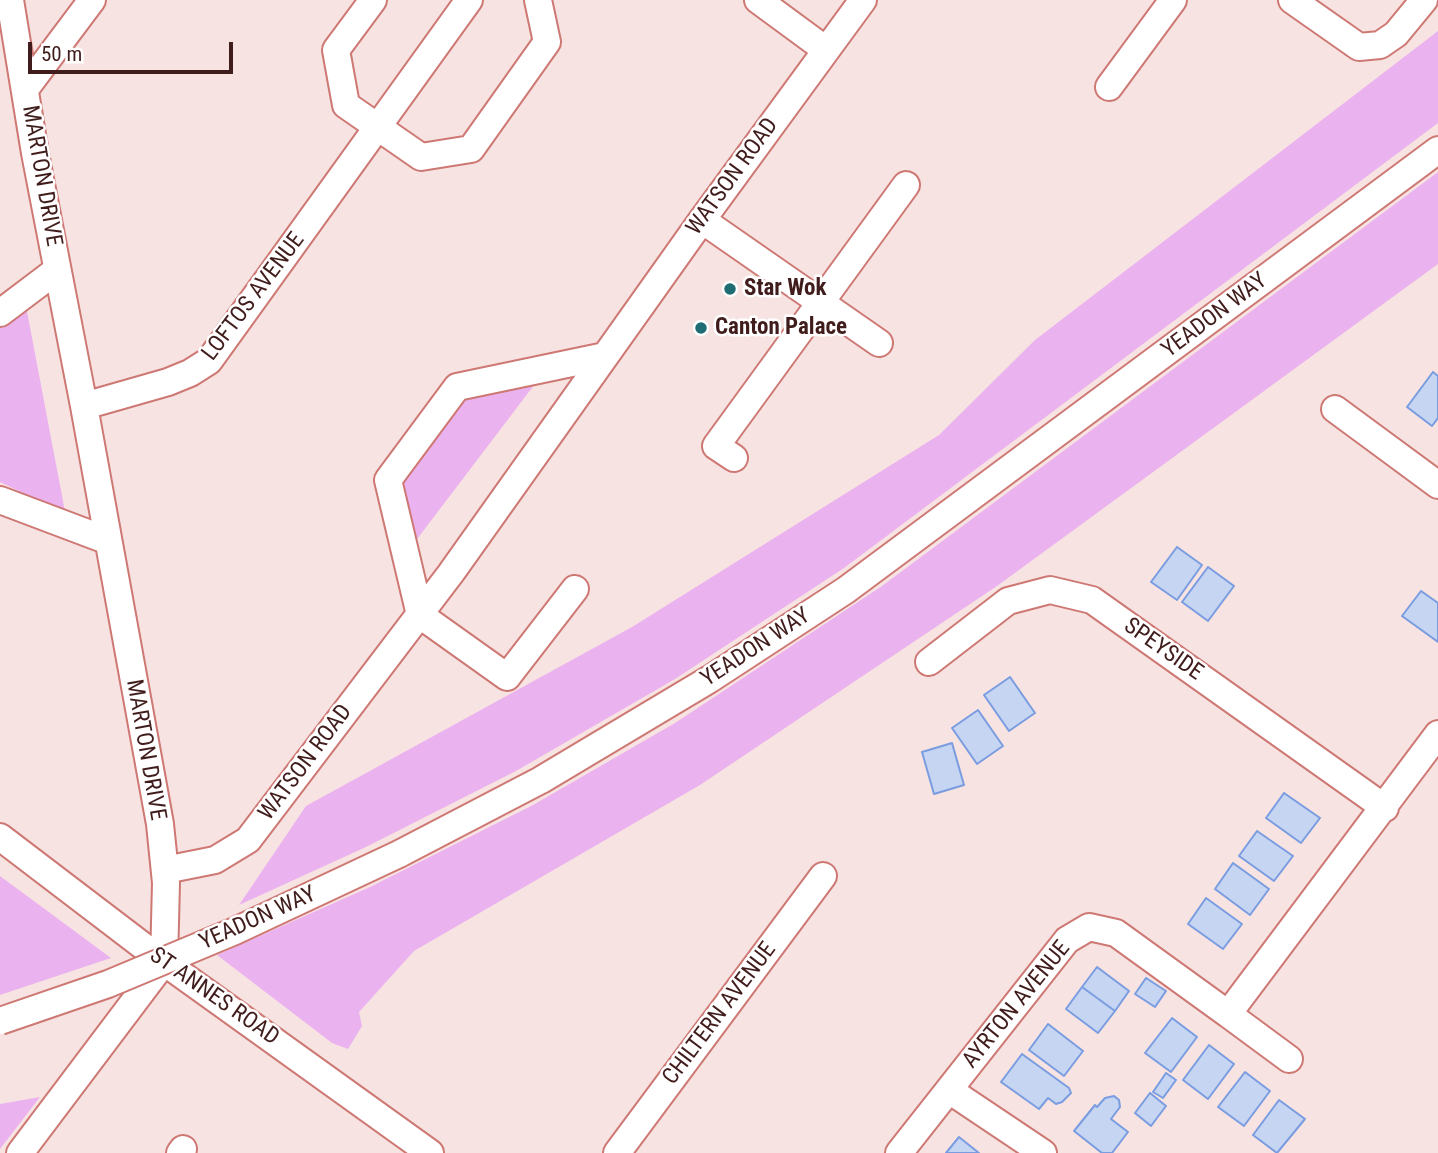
<!DOCTYPE html>
<style>
body{margin:0}
#map{position:relative;width:1438px;height:1153px;overflow:hidden;background:#f7e3e1;font-family:"Roboto Condensed",sans-serif}
canvas{display:block}
.scale{position:absolute;left:28px;top:42px;width:205px;height:32px;box-sizing:border-box;border:4px solid #401d1c;border-top:0;padding-left:9px;font-size:21px;line-height:24px;white-space:nowrap;color:#401d1c;-webkit-text-stroke:5px #fff;paint-order:stroke}
</style>
<div id="map">
<canvas width="1438" height="1153"></canvas>
<div class="scale">50 m</div>
</div>
<script>
const context = document.querySelector('canvas').getContext('2d');
context.lineJoin = 'round';
function fill(path, color) {
  context.fillStyle = color;
  context.fill(path, 'evenodd');
}
function shape(rows) {
  const path = new Path2D();
  for (const r of rows) {
    path.moveTo(r[0], r[1]);
    for (let i = 2; i < r.length; i += 2) path.lineTo(r[i], r[i + 1]);
  }
  return path;
}
function trace(path, color, width, dash) {
  context.strokeStyle = color;
  context.lineWidth = width;
  context.lineCap = dash ? 'butt' : 'round';
  context.setLineDash(dash || []);
  context.stroke(path);
}
function label(font, color, halo, rows, align = 'center') {
  context.font = font + ' "Roboto Condensed",sans-serif';
  context.lineWidth = 5;
  context.setLineDash([]);
  context.textBaseline = 'middle';
  context.strokeStyle = halo;
  context.fillStyle = color;
  for (const [text, x, y, turn = 0] of rows) {
    context.save();
    context.translate(x, y);
    context.rotate((+turn || 0) * Math.PI / 180);
    context.textAlign = isNaN(turn) ? turn : align;
    if (halo) context.strokeText(text, 0, 0);
    context.fillText(text, 0, 0);
    context.restore();
  }
}
fill(shape([
 [1438,31,1438,123,844,568,675,679,516,771,366,847,239,905,306,806,632,627,939,435,1035,340],
 [1438,172,1438,264,997,586,700,785,414,951,359,1012,362,1026,348,1049,332,1043,217,955,370,887,533,805,675,723,882,586],
 [25,301,63,501,66,518,44,509,25,494,0,482,0,319],
 [547,368,408,551,388,480,454,391],
 [0,876,111,958,0,995],
 [40,1097,0,1149,0,1104]
]), '#ebb2f0');
const building = shape([
 [1433,372,1438,376,1438,418,1432,426,1407,407,1433,372],
 [1177,547,1202,565,1177,600,1151,582,1177,547],
 [1208,567,1234,586,1208,621,1182,602,1208,567],
 [1421,591,1438,603,1438,642,1402,616,1421,591],
 [1010,677,1035,713,1009,731,984,695,1010,677],
 [978,710,1003,746,977,764,952,728,978,710],
 [952,743,964,785,934,794,922,752,952,743],
 [1284,793,1320,818,1301,843,1266,818,1284,793],
 [1257,831,1293,856,1274,881,1239,856,1257,831],
 [1233,863,1269,889,1250,915,1215,889,1233,863],
 [1206,898,1242,924,1223,949,1188,924,1206,898],
 [1097,967,1129,991,1115,1011,1082,987,1097,967],
 [1146,978,1166,991,1155,1007,1135,994,1146,978],
 [1082,987,1115,1011,1098,1033,1066,1009,1082,987],
 [1172,1018,1197,1037,1171,1072,1145,1053,1172,1018],
 [1048,1024,1083,1051,1064,1076,1029,1050,1048,1024],
 [1209,1045,1234,1064,1208,1099,1183,1080,1209,1045],
 [1022,1054,1069,1088,1071,1093,1062,1102,1056,1104,1048,1098,1039,1109,1001,1082,1022,1054],
 [1245,1072,1270,1091,1244,1126,1218,1107,1245,1072],
 [1166,1073,1176,1080,1163,1098,1153,1092,1166,1073],
 [1150,1093,1166,1106,1151,1126,1135,1113,1150,1093],
 [1114,1096,1119,1100,1120,1107,1111,1119,1128,1132,1112,1153,1102,1153,1074,1131,1095,1105,1097,1107,1105,1098,1114,1096],
 [1279,1100,1305,1119,1277,1153,1253,1135,1279,1100],
 [959,1137,979,1153,946,1153,959,1137]
]);
fill(building, '#c6d5f2');
trace(building, '#7a9ce0', 2);
const minor = shape([
 [10,0,35,153,84,406,160,824,166,883,164,962],
 [373,0,336,50,346,105,421,157,471,149,547,42,538,0],
 [758,0,826,50],
 [1292,0,1359,47,1380,45,1396,34,1424,0],
 [1109,87,1173,0],
 [26,88,92,0],
 [702,220,879,343],
 [0,313,57,270],
 [84,406,168,382,190,373,209,361,469,0],
 [1335,409,1438,485],
 [734,458,716,446,906,185],
 [0,500,106,540],
 [575,589,507,677,420,615,388,480,457,387,605,356],
 [929,662,1008,601,1050,590,1092,600,1385,808],
 [0,837,164,962,430,1153],
 [399,854,541,780,710,679,846,590,1438,150],
 [165,870,215,860,248,840,451,573,702,220,863,0],
 [1228,1014,1289,1059],
 [949,1090,1043,1153],
 [20,1153,164,962],
 [180,1153,183,1149],
 [617,1153,823,876],
 [899,1153,1067,940,1089,927,1116,933,1228,1014,1438,734]
]);
trace(minor, '#ce7874', 30);
trace(minor, '#fff', 26);
const minorBridge = shape([
 [0,1021,108,984,235,931,399,854]
]);
trace(minorBridge, '#ce7874', 30, []);
trace(minorBridge, '#fff', 26);
for (const [x, y, r, color] of [
 [730,289,7,"#206c73"],
 [701,328,7,"#206c73"]
]) {
  const dot = new Path2D();
  dot.arc(x, y, r, 0, 2 * Math.PI);
  context.fillStyle = color;
  context.fill(dot);
  trace(dot, '#fff', 2.5);
}
label('23px', '#401d1c', '#fff', [
 ["MARTON DRIVE",41,176,80],
 ["WATSON ROAD",733,177,-54],
 ["LOFTOS AVENUE",254,297,-53],
 ["YEADON WAY",1215,316,-37],
 ["YEADON WAY",756,648,-33],
 ["SPEYSIDE",1163,650,35],
 ["MARTON DRIVE",145,750,80],
 ["WATSON ROAD",306,763,-53],
 ["YEADON WAY",258,919,-24],
 ["ST ANNES ROAD",214,997,35],
 ["AYRTON AVENUE",1017,1005,-51],
 ["CHILTERN AVENUE",720,1014,-53]
]);
label('bold 23px', '#401d1c', '#fff', [
 ["Star Wok",744,289],
 ["Canton Palace",715,328]
], 'left');
</script>
